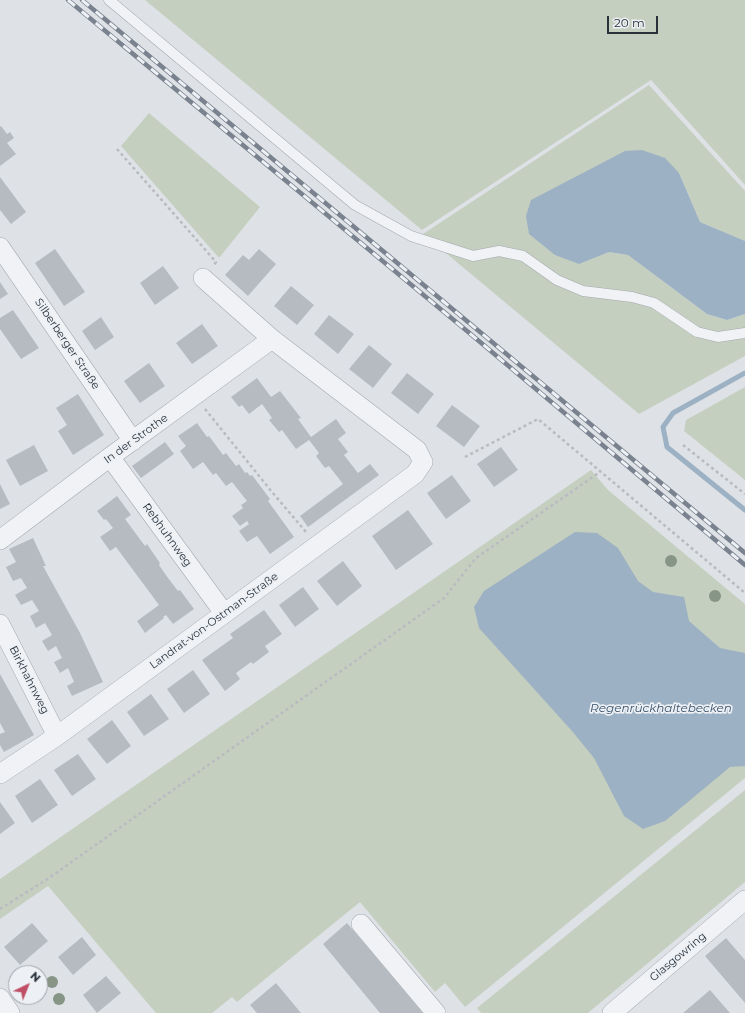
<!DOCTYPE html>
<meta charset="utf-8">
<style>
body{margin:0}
#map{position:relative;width:745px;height:1013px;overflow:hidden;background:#dee2e6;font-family:Montserrat,sans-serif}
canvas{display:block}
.north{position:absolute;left:8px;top:965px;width:40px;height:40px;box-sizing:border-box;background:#edf0f4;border:1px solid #9fa4aa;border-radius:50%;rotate:43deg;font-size:11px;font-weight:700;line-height:16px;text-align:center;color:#29313b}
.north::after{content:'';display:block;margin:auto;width:14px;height:18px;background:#c04e65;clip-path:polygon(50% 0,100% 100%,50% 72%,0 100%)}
.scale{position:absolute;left:607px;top:16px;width:51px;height:18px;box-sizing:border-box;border:2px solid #29313b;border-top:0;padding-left:5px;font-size:12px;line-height:14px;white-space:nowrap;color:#29313b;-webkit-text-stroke:3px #edf0f4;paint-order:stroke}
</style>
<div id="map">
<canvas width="745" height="1013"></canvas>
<div class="north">N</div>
<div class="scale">20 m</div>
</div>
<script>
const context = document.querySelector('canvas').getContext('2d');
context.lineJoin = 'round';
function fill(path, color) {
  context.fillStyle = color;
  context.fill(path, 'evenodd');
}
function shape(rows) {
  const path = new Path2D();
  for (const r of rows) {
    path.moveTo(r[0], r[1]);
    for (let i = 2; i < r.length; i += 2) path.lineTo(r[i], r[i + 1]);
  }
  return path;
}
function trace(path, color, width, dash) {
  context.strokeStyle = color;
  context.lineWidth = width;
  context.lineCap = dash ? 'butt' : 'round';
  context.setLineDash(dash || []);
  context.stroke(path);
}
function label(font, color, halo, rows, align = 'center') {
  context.font = font + ' Montserrat,sans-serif';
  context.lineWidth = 3.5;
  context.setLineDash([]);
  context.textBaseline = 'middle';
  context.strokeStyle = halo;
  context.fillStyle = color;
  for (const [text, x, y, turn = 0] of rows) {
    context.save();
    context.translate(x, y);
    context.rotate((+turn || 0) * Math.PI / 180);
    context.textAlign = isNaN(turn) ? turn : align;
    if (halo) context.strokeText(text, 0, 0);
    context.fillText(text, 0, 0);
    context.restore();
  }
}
fill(shape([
 [145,0,745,0,745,185,651,80,422,230],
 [649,85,745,191,745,241,700,222,679,173,578,264,609,252,628,255,707,314,727,320,745,314,745,356,639,414,423,234],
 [149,113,260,207,219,258,121,146],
 [745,387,745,480,684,431,686,420],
 [591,470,608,490,745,604,745,778,465,1007,445,983,435,992,360,902,237,1002,232,997,212,1013,156,1013,48,886,0,919,0,879],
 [745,790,745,882,588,1013,481,1013,477,1008]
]), '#c5cfc0');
fill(shape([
 [642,150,665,158,679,173,700,222,745,241,745,314,727,320,707,314,628,255,609,252,579,264,555,255,529,234,526,216,531,200,625,151],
 [575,532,597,533,618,548,638,581,653,592,684,597,689,621,720,648,745,653,745,766,730,767,665,821,643,829,624,816,594,758,572,731,479,628,474,607,484,591]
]), '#9cb1c3');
trace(shape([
 [745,373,673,413,663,427,667,447,745,510]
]), '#9cb1c3', 5);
fill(shape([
 [1,126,7,134,10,132,14,138,7,143,16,154,0,166,0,127],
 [0,177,26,212,11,224,0,210],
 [55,249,85,292,64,306,35,263],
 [259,249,276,264,248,296,225,275,243,255,249,260],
 [163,266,179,288,155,305,140,283],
 [0,282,8,294,0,299],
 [291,286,314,305,297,325,274,306],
 [13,310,39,348,21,359,0,329,0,318],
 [329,315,354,334,338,354,314,334],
 [101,317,114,337,95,350,82,331],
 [202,324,218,346,192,364,176,343],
 [369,345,392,364,373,388,349,369],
 [149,363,165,386,140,403,124,381],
 [407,373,434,394,418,414,391,393],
 [257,378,271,397,280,391,301,418,298,419,311,437,336,419,346,433,338,439,348,452,344,455,358,473,370,464,379,475,308,527,300,516,343,484,329,466,325,468,316,456,319,453,309,440,296,449,282,430,279,432,269,420,272,418,262,404,249,414,242,405,239,407,231,397],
 [78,394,104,435,73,455,58,431,67,425,56,408],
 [452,405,480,426,464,447,436,426],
 [197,423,207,437,209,436,223,455,226,453,236,466,239,464,245,473,247,472,250,476,252,475,270,499,268,501,294,537,270,554,257,536,247,542,239,531,249,524,247,521,240,526,232,516,243,508,241,505,247,501,232,482,226,486,216,473,213,475,203,462,193,469,180,451,186,446,178,436],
 [165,442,174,454,141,478,132,466],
 [34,445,48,471,20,486,6,460],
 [501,447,518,470,494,487,477,464],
 [452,475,471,501,446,519,427,493],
 [0,484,10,504,0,509],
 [117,496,131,515,125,519,145,546,147,544,160,563,159,565,168,578,178,591,180,590,194,609,173,624,166,615,163,617,164,618,145,633,137,621,159,605,116,547,110,551,100,537,113,528,106,519,104,520,97,511],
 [408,510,433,544,396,570,372,536],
 [33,538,46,566,43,566,80,633,103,682,72,696,67,686,74,682,68,668,60,673,54,662,62,658,56,646,48,651,42,641,52,635,45,623,36,628,30,616,39,611,32,600,21,605,15,595,27,588,21,578,13,581,6,567,16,562,9,549],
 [343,561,362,586,337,606,317,581],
 [303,587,319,609,295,627,279,605],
 [264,610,282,634,265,646,269,652,253,664,251,662,236,673,240,679,225,691,202,660,233,638,230,634],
 [193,670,210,694,184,713,167,689],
 [0,674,34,735,4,752,0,745,0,734,5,732,0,723],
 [151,694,169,719,144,736,127,712],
 [112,720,131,746,107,764,87,739],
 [78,754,96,779,72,796,54,770],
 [40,779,58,805,32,823,15,796],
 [0,802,15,823,0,834],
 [32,923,48,941,20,965,4,947],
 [347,923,423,1013,380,1013,323,944],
 [82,937,96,955,73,975,58,957],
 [726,938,745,960,745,1003,705,956],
 [106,976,121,993,97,1013,83,995],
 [276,983,301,1013,257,1013,250,1005],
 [710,990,730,1013,683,1013]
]), '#b6bbc2');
const lane = shape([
 [109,0,355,205,411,236,473,256,499,251,523,256,557,280,583,291,632,297,654,303,697,332,718,337,745,333]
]);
const street = shape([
 [0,247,133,441],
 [110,457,224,613],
 [0,540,110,457,272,339],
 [0,624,57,736],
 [0,774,57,736,415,474,423,462,417,450,272,339,203,278],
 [361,924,436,1013],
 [0,998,10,1013],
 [612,1013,745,900]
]);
trace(lane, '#a4a9af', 11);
trace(street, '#a4a9af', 20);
trace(shape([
 [117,149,216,262,214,265],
 [205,409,272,492,306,532],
 [683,445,745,494],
 [465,457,538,419,745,593],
 [0,909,49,878,444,598,476,558,600,472]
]), '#b8bcc1', 2.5, [3, 3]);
trace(lane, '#f0f2f5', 10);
trace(street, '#f0f2f5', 19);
const rail = shape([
 [68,0,467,331,745,565],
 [82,0,745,553]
]);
trace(rail, '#79828e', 4.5);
trace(rail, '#edf0f4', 3, [9]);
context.fillStyle = '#879586';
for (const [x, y] of [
 [671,561],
 [715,596],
 [52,982],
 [59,999]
]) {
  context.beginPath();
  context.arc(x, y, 6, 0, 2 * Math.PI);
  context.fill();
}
label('11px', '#29313b', '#edf0f4', [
 ["Silberberger Straße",67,344,56],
 ["In der Strothe",136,439,-36],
 ["Rebhuhnweg",167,535,54],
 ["Landrat-von-Ostman-Straße",214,621,-36],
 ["Birkhahnweg",29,680,63],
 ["Glasgowring",678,957,-40]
]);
label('italic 12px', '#37516b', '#edf0f4', [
 ["Regenrückhaltebecken",661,708]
]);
</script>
